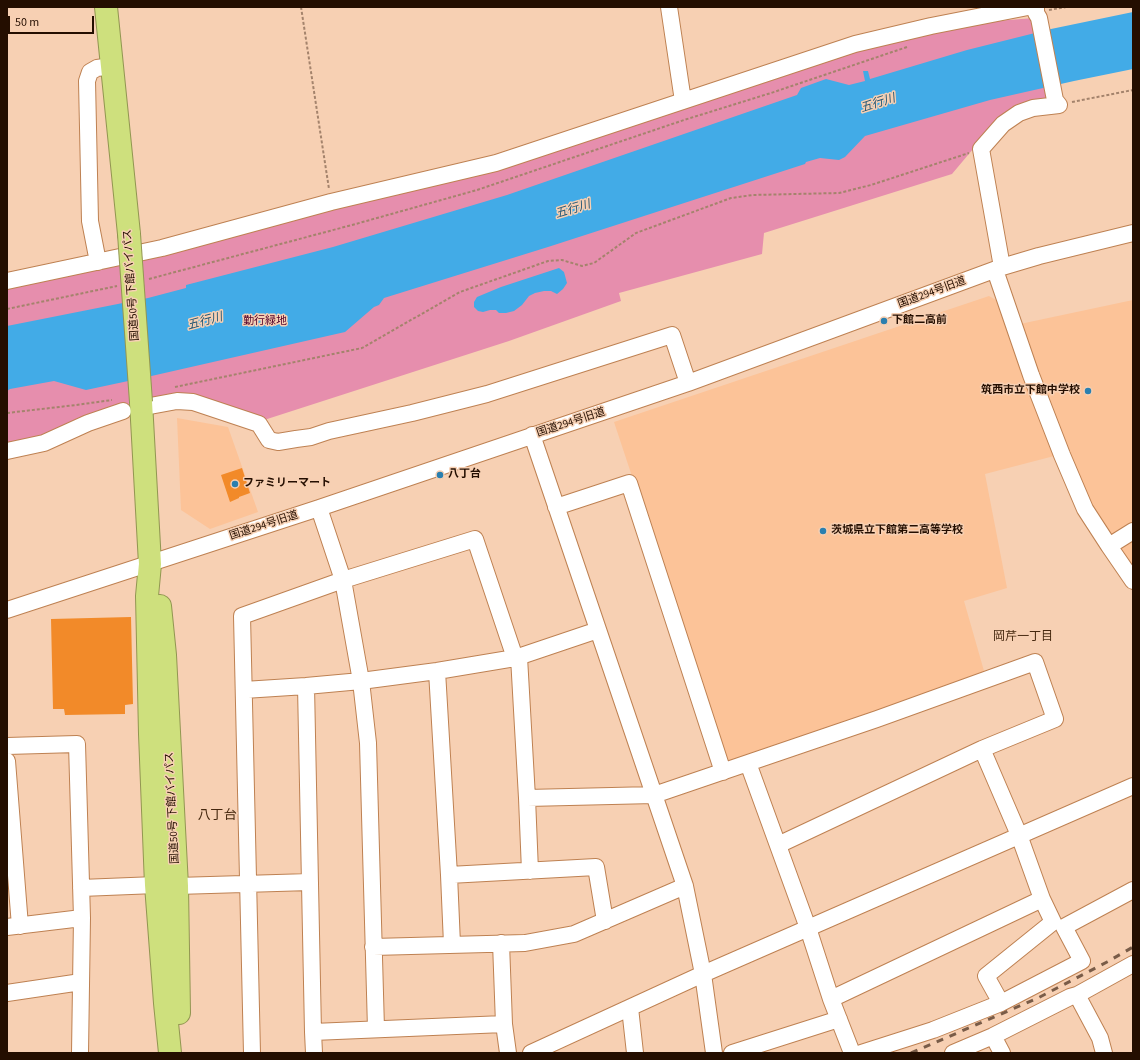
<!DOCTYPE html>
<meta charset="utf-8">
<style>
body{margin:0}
#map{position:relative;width:1140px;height:1060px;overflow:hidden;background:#f7d0b3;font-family:"Source Sans 3",sans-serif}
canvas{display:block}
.frame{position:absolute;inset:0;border:8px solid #240e00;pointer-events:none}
.scale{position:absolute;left:8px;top:16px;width:86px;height:18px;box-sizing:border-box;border:2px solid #240e00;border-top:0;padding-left:5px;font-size:12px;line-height:14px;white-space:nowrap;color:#240e00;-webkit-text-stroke:3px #f7d0b3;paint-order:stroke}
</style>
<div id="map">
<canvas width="1140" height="1060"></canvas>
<div class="frame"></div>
<div class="scale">50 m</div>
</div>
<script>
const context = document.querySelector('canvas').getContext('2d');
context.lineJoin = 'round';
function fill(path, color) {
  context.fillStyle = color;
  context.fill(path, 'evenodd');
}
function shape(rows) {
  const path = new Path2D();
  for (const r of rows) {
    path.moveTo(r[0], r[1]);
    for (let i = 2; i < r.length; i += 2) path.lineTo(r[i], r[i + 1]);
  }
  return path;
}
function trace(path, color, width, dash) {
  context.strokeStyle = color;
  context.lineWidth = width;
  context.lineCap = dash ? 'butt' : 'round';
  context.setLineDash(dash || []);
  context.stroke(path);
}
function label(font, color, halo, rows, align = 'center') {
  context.font = font + ' "Source Sans 3","Noto Sans JP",sans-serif';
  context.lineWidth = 3;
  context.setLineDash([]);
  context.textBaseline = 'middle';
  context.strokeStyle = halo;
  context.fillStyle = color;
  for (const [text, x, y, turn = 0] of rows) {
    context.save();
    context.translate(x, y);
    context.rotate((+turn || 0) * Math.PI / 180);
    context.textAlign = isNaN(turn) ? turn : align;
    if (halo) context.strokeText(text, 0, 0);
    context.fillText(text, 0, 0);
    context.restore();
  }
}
fill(shape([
 [989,296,1003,304,1058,455,985,474,1007,588,964,601,988,685,734,763,726,760,614,422],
 [1133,300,1133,574,1089,508,1020,324],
 [177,418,228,427,258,512,210,529,181,510]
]), '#fcc398');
fill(shape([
 [1034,18,1050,96,1047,101,981,145,973,149,952,174,764,233,762,254,619,293,621,301,509,341,261,421,195,396,117,406,41,439,7,446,7,288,163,254,888,42,996,21]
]), '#e68ead');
fill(shape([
 [1133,12,1133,69,1074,81,990,100,865,136,845,157,839,160,820,158,806,162,805,164,548,247,384,298,379,305,374,307,345,332,147,377,86,390,54,381,10,389,7,391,7,326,148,298,186,288,186,285,333,247,507,195,797,95,801,88,826,79,849,85,865,81,863,71,868,71,870,79,967,50,1051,29],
 [559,268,564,272,567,283,563,289,557,294,551,291,544,291,535,293,529,296,522,305,514,311,506,313,499,313,496,310,490,310,483,312,478,311,474,307,474,302,477,297,501,287]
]), '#42abe7');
fill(shape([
 [242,468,250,493,239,497,239,498,230,502,221,475],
 [131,617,133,704,125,705,125,714,65,715,64,709,53,709,51,619]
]), '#f28a29');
const minor = shape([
 [669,7,683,101],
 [98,262,90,221,87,81,90,72,97,68,112,66],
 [1002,267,981,149,1003,124,1019,113,1033,108,1059,105,1055,100,1039,18,1036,13,1036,7],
 [995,270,1031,375,1062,455,1085,509,1109,546,1133,581],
 [7,281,162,248,331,202,496,163,855,44,931,26,1028,7],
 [150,406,177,401,193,402,259,424,269,440,278,442,296,439,311,437,329,431,412,413,487,394,672,335,688,383],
 [532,435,685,886,703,974,714,1053],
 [7,451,44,443,88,423,123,411],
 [556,507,629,483,723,772],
 [319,508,343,580,361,681,368,743,376,1029],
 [1109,546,1133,531],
 [7,610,319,508,688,383,1002,267,1039,256,1133,233],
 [519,657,527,798,530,871],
 [437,671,449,875,452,944],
 [306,686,313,1032,504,1024],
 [244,690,306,686,361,681,437,671,515,658,598,630],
 [7,746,77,744,82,918,80,1053],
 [7,761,20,926],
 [748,763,808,928,831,999,852,1053],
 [527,798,654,795,877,719,1035,662,1055,719,982,749,1019,835,1042,899,831,999],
 [778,845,982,749],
 [449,875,596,867,605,921],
 [177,886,310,882],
 [81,888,156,885],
 [7,927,82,918],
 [501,943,504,1024,508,1053],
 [373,947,525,943,574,934,685,886],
 [7,993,81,982],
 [1077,995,1100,1038,1104,1053],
 [1001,1003,986,976,1053,922,1042,899],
 [630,1008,635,1053],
 [313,1032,314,1053],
 [993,1036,1002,1053],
 [252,1053,242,616,343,580,475,539,515,658],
 [531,1053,703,974,1133,786],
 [732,1053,839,1019],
 [861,1053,933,1030,1001,1003,1082,961,1064,927,1133,890],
 [953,1053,993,1036,1070,997,1077,995,1133,964]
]);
const highway = shape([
 [106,7,129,234],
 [141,402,150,564,147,596,150,734,156,885,165,1003,170,1053],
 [160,606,165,655,177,886,179,1013]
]);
trace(minor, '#be8152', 18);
trace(highway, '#929651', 24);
trace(shape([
 [301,7,329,189],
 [1049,10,1066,7],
 [1072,102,1133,90],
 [149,279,352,225,477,190,684,120,771,93,907,47],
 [7,309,117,286],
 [175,387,362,348,460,292,548,261,562,260,582,266,594,263,636,233,731,198,753,195,839,193,871,185,969,153],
 [7,413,76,405,112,400]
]), '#a4836c', 2, [3, 2]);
trace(minor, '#fff', 16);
trace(highway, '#cee07d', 22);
trace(shape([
 [911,1053,1038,998,1107,962,1133,947]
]), '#795c48', 3, [7, 7]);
const highwayBridge = shape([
 [129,234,141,402]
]);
trace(highwayBridge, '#929651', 24, []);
trace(highwayBridge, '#cee07d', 22);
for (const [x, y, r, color] of [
 [884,321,4,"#2a7faf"],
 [1088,391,4,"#2a7faf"],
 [440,475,4,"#2a7faf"],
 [235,484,4,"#2a7faf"],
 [823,531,4,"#2a7faf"]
]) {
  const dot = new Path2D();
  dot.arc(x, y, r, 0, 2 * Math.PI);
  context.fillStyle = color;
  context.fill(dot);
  trace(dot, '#f7d0b3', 1.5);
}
label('11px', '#240e00', '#f7d0b3', [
 ["国道50号 下館バイパス",132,285,-94],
 ["国道294号旧道",932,293,-20],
 ["国道294号旧道",571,423,-18],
 ["国道294号旧道",264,526,-18],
 ["国道50号 下館バイパス",173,808,-93]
]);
label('bold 11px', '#240e00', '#f7d0b3', [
 ["下館二高前",892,321],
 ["筑西市立下館中学校",1080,391,"right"],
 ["八丁台",448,475],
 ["ファミリーマート",243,484],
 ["茨城県立下館第二高等学校",831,531]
], 'left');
label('11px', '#52012a', '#f7d0b3', [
 ["勤行緑地",265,322]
]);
label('italic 12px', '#1d5373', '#f7d0b3', [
 ["五行川",878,104,-18],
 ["五行川",573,210,-17],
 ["五行川",205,322,-15]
]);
label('12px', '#46280f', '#f7d0b3', [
 ["岡芹一丁目",1023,637]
]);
label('13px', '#46280f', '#f7d0b3', [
 ["八丁台",217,816]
]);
</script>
